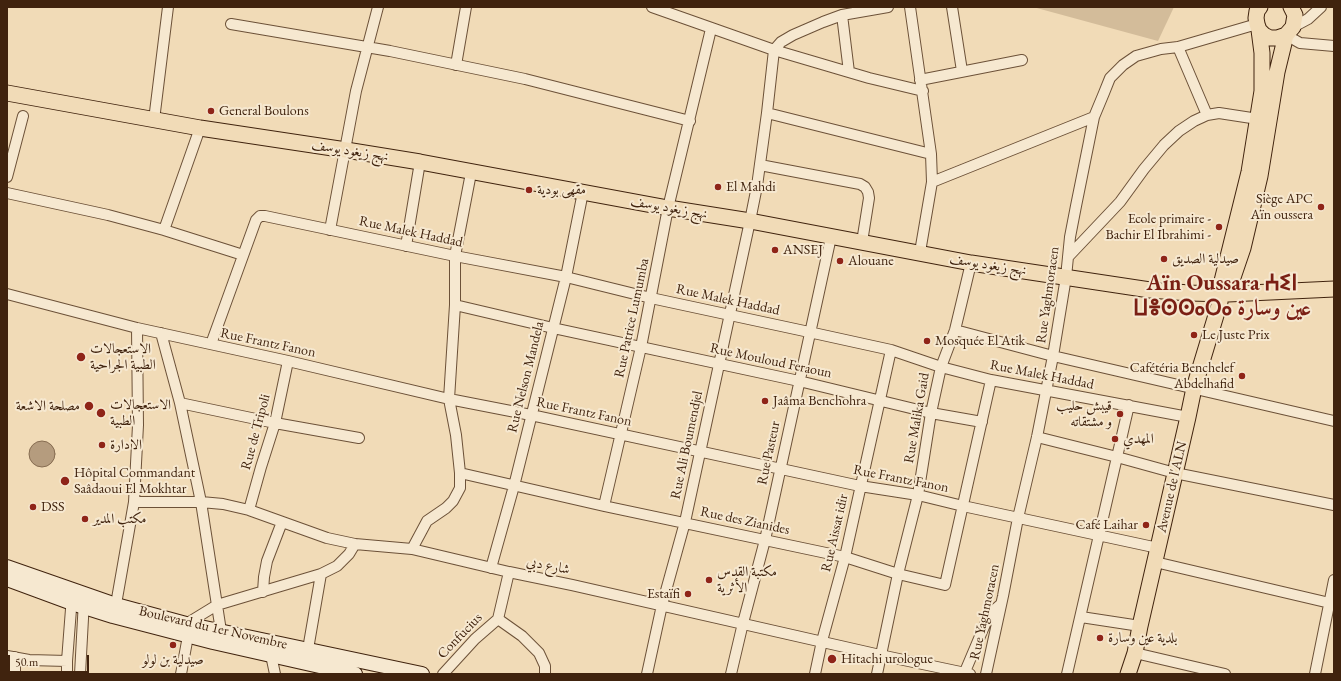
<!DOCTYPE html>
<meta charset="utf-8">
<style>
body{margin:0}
#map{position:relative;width:1341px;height:681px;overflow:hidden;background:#f1dbb7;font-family:"EB Garamond",serif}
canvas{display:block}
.frame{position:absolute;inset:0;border:8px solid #40230e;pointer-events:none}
.scale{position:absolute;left:8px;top:655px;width:81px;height:18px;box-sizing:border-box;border:2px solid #40230e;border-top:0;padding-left:5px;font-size:12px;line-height:14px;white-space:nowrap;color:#40230e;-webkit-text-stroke:3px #f6e8d0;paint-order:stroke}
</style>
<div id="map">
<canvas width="1341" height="681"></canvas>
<div class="frame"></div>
<div class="scale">50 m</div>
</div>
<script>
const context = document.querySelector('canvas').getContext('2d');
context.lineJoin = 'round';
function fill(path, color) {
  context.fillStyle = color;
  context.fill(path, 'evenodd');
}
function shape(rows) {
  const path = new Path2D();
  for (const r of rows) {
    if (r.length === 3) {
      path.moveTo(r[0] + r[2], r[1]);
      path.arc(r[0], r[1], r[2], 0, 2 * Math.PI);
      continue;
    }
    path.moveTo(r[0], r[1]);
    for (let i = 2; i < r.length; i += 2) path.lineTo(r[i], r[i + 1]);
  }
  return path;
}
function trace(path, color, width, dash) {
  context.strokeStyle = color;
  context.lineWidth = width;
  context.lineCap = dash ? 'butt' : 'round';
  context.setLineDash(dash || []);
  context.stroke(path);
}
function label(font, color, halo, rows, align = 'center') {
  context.font = font + ' "EB Garamond",Amiri,"Noto Sans Tifinagh",serif';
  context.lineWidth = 4;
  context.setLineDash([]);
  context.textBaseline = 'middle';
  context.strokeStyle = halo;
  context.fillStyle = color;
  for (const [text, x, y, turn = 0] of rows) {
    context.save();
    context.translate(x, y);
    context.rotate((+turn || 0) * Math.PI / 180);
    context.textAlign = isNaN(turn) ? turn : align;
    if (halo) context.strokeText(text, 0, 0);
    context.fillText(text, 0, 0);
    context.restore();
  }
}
fill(shape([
 [1033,7,1174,7,1158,41]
]), '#d3bc9a');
const water = shape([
 [42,454,13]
]);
fill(water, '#b59c7e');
trace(water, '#866c51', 1);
const minor = shape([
 [652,7,774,50,869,78,923,91],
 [910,7,931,154,932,182],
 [952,7,962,71],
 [842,15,849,72],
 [231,24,390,51,525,79,690,121],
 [1293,27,1308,19,1321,7],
 [1286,35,1300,43,1334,46],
 [1178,47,1207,115],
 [456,65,466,7],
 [920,80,1022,60],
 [767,113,774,50,781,42,793,35,823,22,842,15,888,7],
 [154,120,168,7],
 [760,165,860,184,865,187,868,192,869,198,862,242],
 [7,177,23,116],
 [7,193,108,215,164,230,200,128],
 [164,230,243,255],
 [330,230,356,91,378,7],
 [406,246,420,162],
 [920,252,932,182,1094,117],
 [1068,257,1120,202,1144,169,1164,145,1179,131,1194,121,1207,115,1219,113,1258,119],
 [7,294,137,328,288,361,449,399,531,415,860,486,918,495,963,506,1158,548],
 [455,305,553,328,799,381,931,413,982,422],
 [955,330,1053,356,1334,421],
 [161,333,180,403,201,502,221,631],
 [211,344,256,220,260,216,265,216,455,256,566,277,651,298,809,332,891,350,941,367,991,380,1188,417],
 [180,403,275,423,359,438],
 [1037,437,1117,457,1175,473,1334,505],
 [460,473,604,506,845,557,898,574,945,585,991,380],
 [134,502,201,502,223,504,249,510,327,538,355,544],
 [604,506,641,347,668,208,711,29],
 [249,510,261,467,275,423,288,361],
 [412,549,427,521,446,508,453,501,460,488,460,473,456,435,449,399,455,305,455,256,471,173],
 [1155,562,1334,604],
 [491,568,514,486,566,277,583,192],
 [263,592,264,577,267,561,282,522],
 [115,610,134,502,138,425,137,328],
 [1081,617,1140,626],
 [498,619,522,636,539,653,545,666,545,674],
 [271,651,271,655,275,674],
 [1135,653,1225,674],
 [307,655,321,574],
 [7,656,29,660,67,661],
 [15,674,15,657],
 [67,674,67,661,72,596],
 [80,674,84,600],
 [181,674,188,636,186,624,217,605,321,574,337,566,349,554,355,544,412,549,509,572,572,585,880,655,970,674],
 [443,674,475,639,498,619,509,572],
 [647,674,662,605,685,522,750,221,757,186,767,113,931,154],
 [731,674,743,623,765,540,831,237],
 [815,674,822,641,845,557,891,350],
 [877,674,898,574,918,495,931,413,941,367,955,330,971,263],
 [964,674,986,622,992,612,1001,604],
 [986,674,1003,596,1018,518,1037,437,1053,356,1066,277,1070,237,1076,206,1094,117,1104,93,1110,78,1123,65,1136,56,1161,49,1178,47,1257,24],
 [1067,674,1129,405],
 [1315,674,1334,580]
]);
const secondary = shape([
 [7,567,116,605,186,624,422,674],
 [7,579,72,603,113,616,213,642,355,674]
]);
const primary = shape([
 [1260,7,1257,11,1256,18,1257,24,1259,30,1264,35,1270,38,1277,38,1286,35,1293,27,1295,15,1291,7],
 [7,93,200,128,346,150,420,162,668,208,750,221,971,263,1150,290,1189,293,1228,294,1334,289],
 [1228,292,1243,248,1260,176,1277,72,1286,35],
 [1128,674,1135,653,1140,626,1188,417,1194,388,1220,302,1219,293,1249,172,1262,91,1262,53,1259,30]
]);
trace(minor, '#6c5138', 12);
trace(secondary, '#40230e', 16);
trace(primary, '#40230e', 17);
trace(minor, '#f6e8d0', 10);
trace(secondary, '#f6e8d0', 14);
trace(primary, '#f1dbb7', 15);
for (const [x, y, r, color] of [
 [211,111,4,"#8f2418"],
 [718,187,4,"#8f2418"],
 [529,190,4,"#8f2418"],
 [1321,207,4,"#8f2418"],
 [1219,227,4,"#8f2418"],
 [775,250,4,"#8f2418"],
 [1164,259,4,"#8f2418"],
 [840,261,4,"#8f2418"],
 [1194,335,4,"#8f2418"],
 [927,341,4,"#8f2418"],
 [81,357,5,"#8f2418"],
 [1242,376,4,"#8f2418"],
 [765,401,4,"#8f2418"],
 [89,406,5,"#8f2418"],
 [101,413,5,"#8f2418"],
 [1120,414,4,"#8f2418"],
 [1115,439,4,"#8f2418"],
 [102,445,4,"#8f2418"],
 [65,481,5,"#8f2418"],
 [33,507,4,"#8f2418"],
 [85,519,4,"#8f2418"],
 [1146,525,4,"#8f2418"],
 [709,580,4,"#8f2418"],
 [688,594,4,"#8f2418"],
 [1100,638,4,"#8f2418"],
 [173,645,4,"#8f2418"],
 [832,659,5,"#8f2418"]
]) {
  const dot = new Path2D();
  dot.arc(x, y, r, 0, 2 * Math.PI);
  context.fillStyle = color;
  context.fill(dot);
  trace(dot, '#f6e8d0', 1.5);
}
label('14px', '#40230e', '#f6e8d0', [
 ["General Boulons",219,111],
 ["El Mahdi",726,187],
 ["مقهى بودية",537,190],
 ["Siège APC",1313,199,"right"],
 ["Aïn oussera",1313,215,"right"],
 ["Ecole primaire -",1211,219,"right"],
 ["Bachir El Ibrahimi -",1211,235,"right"],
 ["ANSEJ",783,250],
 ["صيدلية الصديق",1172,259],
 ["Alouane",848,261],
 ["Le Juste Prix",1202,335],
 ["Mosquée El Atik",935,341],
 ["الاستعجالات",90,349],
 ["الطبية الجراحية",90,365],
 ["Cafétéria Benchelef",1234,368,"right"],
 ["Abdelhafid",1234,384,"right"],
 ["Jaâma Benchohra",773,401],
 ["الاستعجالات",110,405],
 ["الطبية",110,421],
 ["مصلحة الاشعة",80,406,"right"],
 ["قيبش حليب",1112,406,"right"],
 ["و مشتقاته",1112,422,"right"],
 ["المهدي",1123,439],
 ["الادارة",110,445],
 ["Hôpital Commandant",74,473],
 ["Saâdaoui El Mokhtar",74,489],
 ["DSS",41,507],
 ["مكتب المدير",93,519],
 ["Café Laihar",1138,525,"right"],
 ["مكتبة القدس",717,572],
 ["الأثرية",717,588],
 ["Estaïfi",680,594,"right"],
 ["بلدية عين وسارة",1108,638],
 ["Hitachi urologue",841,659],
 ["صيدلية بن لولو",173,660,"center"]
], 'left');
label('14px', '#40230e', '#f6e8d0', [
 ["نهج زيغود يوسف",350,151,9],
 ["نهج زيغود يوسف",669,208,10],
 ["Rue Malek Haddad",411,232,12],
 ["نهج زيغود يوسف",988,265,9],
 ["Rue Yaghmoracen",1048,295,-82],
 ["Rue Malek Haddad",728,300,12],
 ["Rue Patrice Lumumba",632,318,-78],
 ["Rue Frantz Fanon",268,343,12],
 ["Rue Mouloud Feraoun",771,361,12],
 ["Rue Malek Haddad",1042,375,11],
 ["Rue Nelson Mandela",526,377,-76],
 ["Rue Frantz Fanon",584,412,12],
 ["Rue Malika Gaid",917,418,-80],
 ["Rue de Tripoli",256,432,-75],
 ["Rue Ali Boumendjel",687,445,-78],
 ["Rue Pasteur",769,453,-78],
 ["Rue Frantz Fanon",901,479,11],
 ["Avenue de l'ALN",1172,487,-77],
 ["Rue des Zianides",745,521,12],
 ["Rue Aissat idir",835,533,-77],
 ["شارع دبي",548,566,11],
 ["Rue Yaghmoracen",985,612,-78],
 ["Boulevard du 1er Novembre",213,628,13],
 ["Confucius",460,636,-46]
]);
label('bold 22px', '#7a1f14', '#f6e8d0', [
 ["Aïn Oussara ⵄⵉⵏ",1222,284],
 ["ⵡⴻⵙⵙⴰⵔⴰ عين وسارة",1222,309]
]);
</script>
